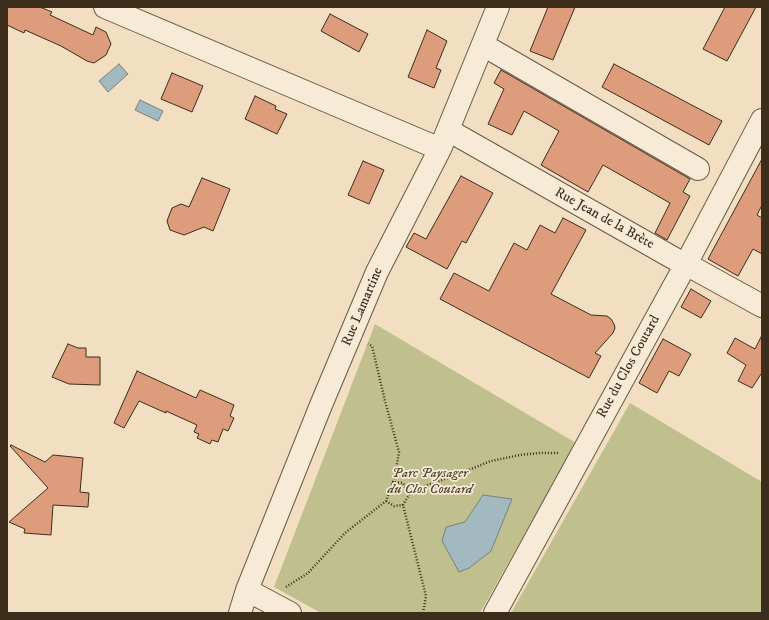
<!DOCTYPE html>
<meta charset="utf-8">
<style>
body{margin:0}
#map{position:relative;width:769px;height:620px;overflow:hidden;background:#f2dec1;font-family:"IM FELL DW Pica",serif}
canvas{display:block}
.frame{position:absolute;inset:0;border:8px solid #3d2d1b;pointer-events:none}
</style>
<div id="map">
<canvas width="769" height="620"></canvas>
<div class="frame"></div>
</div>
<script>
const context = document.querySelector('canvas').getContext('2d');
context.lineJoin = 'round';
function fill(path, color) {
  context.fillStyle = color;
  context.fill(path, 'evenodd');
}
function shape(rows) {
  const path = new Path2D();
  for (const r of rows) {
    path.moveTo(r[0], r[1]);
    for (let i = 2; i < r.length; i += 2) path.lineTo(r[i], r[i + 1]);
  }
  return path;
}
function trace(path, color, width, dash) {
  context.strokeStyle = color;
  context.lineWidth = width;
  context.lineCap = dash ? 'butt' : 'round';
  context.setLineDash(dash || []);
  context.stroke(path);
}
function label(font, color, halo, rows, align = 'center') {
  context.font = font + ' "IM FELL DW Pica",serif';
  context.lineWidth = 3.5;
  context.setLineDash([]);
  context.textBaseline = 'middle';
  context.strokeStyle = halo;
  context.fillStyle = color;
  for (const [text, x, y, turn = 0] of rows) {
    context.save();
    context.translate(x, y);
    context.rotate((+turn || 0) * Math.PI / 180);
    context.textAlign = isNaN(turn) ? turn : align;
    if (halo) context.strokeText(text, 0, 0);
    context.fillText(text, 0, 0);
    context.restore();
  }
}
fill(shape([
 [375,324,576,443,480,613,321,613,274,587],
 [630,403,762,482,762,613,511,613]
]), '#c0c08f');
const water = shape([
 [119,64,128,74,108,92,99,81,119,64],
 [140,100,163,111,158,121,135,110,140,100],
 [483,495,512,499,491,551,469,568,459,572,442,541,446,527,465,522,483,495]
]);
fill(water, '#a1b9bf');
trace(water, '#79817d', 1);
const building = shape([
 [7,7,40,7,52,12,50,15,93,35,96,27,106,32,111,44,110,46,106,55,94,63,87,61,61,46,25,30,24,33,7,25,7,7],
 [548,7,575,7,553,60,530,51,548,7],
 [725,7,756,7,727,61,703,49,725,7],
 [330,14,368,34,359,52,321,31,330,14],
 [427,30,447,41,436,68,441,70,434,88,408,77,427,30],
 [614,64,722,121,709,145,602,87,614,64],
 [501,70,690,179,683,192,690,196,667,240,655,233,670,203,603,165,588,192,541,165,559,131,524,111,512,135,488,124,504,89,494,83,501,70],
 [172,73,203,86,192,112,161,99,172,73],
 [255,96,276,106,275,109,287,114,277,134,245,119,255,96],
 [762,159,762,205,757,215,762,218,762,254,753,249,738,276,708,259,762,159],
 [363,161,384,170,369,204,348,195,363,161],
 [461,176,493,193,466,243,462,241,447,269,406,247,414,233,426,239,461,176],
 [202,178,230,189,213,231,204,227,184,235,170,230,167,221,172,208,181,204,189,207,202,178],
 [563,218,586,230,551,294,591,315,607,316,611,319,614,324,615,328,613,333,595,353,601,356,589,378,440,299,454,273,489,291,514,243,527,250,540,225,555,233,563,218],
 [691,289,711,301,701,318,681,307,691,289],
 [762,335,762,374,761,374,752,388,738,381,746,365,727,353,735,338,755,349,762,335],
 [663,339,691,354,679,376,669,371,657,393,639,383,663,339],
 [68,344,78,348,86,348,86,357,100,357,100,385,69,384,52,377,68,344],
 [137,371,196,398,200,390,234,405,230,416,234,418,228,431,223,429,218,442,212,440,210,444,197,438,199,434,194,432,197,425,166,411,166,413,139,401,124,428,114,423,137,371],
 [11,445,45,462,53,455,83,458,80,492,89,493,88,507,53,505,51,535,24,533,25,529,9,522,48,488,10,446,11,445]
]);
fill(building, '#dd9c7c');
trace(building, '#3d2d1b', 1);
const minor = shape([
 [105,7,440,149],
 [483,45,698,169],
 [448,130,675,259,686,264,762,306],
 [247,590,290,613],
 [240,613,247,590,321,405,377,272,440,149,498,7],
 [495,613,686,264,762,120]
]);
trace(minor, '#6a5944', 24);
trace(shape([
 [392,482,403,483,409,495],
 [386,501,394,506,403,505],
 [286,587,308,573,345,533,386,501,395,476,399,452,385,401,372,346,368,344],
 [423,613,426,596,403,505,409,495,413,490,451,477,491,461,520,455,539,453,557,453,559,454]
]), '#3d2d1b', 2.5, [1, 2]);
trace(minor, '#f7ead7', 22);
label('14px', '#3d2d1b', '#f7ead7', [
 ["Rue Jean de la Brète",604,219,29],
 ["Rue Lamartine",363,307,-67],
 ["Rue du Clos Coutard",629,367,-61]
]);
label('italic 14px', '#574a32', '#f7ead7', [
 ["Parc Paysager",430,474],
 ["du Clos Coutard",430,490]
]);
</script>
